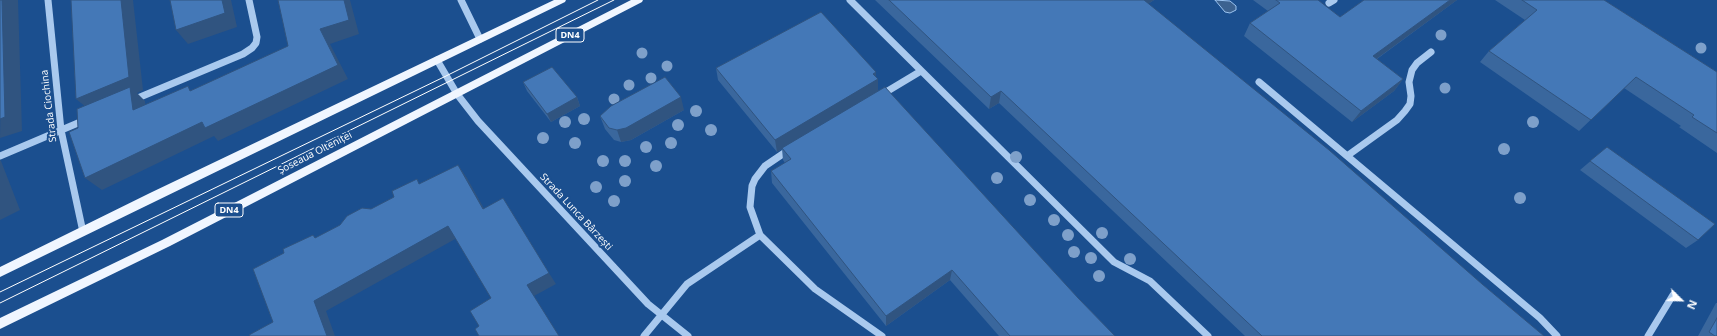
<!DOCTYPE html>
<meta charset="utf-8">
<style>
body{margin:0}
#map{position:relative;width:1717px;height:336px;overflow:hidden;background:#1b4f8f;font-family:"Open Sans",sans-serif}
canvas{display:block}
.north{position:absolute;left:1661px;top:280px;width:40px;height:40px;-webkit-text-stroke:3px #1b4f8f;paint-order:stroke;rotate:113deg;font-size:11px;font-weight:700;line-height:16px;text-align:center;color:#fff}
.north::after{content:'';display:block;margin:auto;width:14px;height:18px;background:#fff;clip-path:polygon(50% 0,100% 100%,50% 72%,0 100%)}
</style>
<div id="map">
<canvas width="1717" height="336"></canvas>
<div class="north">N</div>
</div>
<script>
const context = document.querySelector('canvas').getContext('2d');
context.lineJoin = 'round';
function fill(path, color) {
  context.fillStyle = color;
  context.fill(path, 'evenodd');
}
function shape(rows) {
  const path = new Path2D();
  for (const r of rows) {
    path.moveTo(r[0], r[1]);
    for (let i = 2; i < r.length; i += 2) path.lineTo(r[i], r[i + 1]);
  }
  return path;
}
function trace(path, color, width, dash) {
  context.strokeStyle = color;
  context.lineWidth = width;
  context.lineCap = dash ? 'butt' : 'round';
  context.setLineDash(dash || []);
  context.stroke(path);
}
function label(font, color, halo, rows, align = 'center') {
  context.font = font + ' "Open Sans",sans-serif';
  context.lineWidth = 4;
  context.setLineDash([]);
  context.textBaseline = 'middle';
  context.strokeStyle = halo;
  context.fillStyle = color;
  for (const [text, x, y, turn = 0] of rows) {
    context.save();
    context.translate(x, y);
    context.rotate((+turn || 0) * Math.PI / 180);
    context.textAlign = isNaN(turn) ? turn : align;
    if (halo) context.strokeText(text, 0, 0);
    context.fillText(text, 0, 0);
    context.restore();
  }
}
const water = shape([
 [1215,0,1230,1,1236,6,1236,10,1230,13,1225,12,1215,0]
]);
fill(water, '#3c6290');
trace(water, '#9cc4f0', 1);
trace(shape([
 [48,0,61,130,83,232],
 [461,0,480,39],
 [850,0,1114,262,1150,281,1208,336],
 [1329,3,1334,0],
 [437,60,457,94,478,121,648,304,688,336],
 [1259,82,1540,318,1557,336],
 [881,95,921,71],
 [133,100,243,54,252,48,256,43,257,37,249,0],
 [790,149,765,166,755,179,752,186,750,207,760,235,815,289,882,336],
 [0,156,85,120],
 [1347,156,1397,120,1405,111,1410,104,1411,96,1409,82,1412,70,1417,63,1431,52],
 [644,336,687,284,760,235],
 [1648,336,1673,295]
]), '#a9c9ee', 7);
fill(shape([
 [554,0,566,0,565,2,0,277,0,267,150,193,554,0],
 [631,0,643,0,642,2,170,246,0,329,0,318,162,240,631,0]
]), '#f0f6ff');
trace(shape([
 [0,292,446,76,598,0],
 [0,303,614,0]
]), '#fff', 1);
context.fillStyle = '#7ea0ca';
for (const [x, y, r] of [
 [1441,35,5.5],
 [1701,48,5.5],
 [642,53,5.5],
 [667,66,5.5],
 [651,78,5.5],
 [629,85,5.5],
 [1445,88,5.5],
 [614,99,5.5],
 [696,111,6],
 [584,119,6],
 [565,122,6],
 [1533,122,6],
 [678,125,6],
 [711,130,6],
 [543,138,6],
 [575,143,6],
 [671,143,6],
 [646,147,6],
 [1504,149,6],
 [1016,157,6],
 [603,161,6],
 [625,161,6],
 [656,166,6],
 [997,178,6],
 [625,181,6],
 [596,187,6],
 [1520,198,6],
 [1030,200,6],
 [614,201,6],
 [1054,220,6],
 [1102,233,6],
 [1068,235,6],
 [1074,252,6],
 [1091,258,6],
 [1130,259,6],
 [1099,276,6]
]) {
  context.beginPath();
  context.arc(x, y, r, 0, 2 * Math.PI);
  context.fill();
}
fill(shape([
 [875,0,1154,0,1148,4,1544,336,1245,336,999,103,989,109],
 [1253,0,1318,0,1340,17,1364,0,1457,0,1377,59,1403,79,1394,91,1352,122,1244,36,1250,23,1268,11],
 [1495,0,1604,0,1717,72,1717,153,1679,127,1681,126,1624,88,1579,131,1480,62,1489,51,1525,20],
 [716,68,876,77,878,91,1115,336,999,336,950,280,886,326,772,183,771,171,785,163,783,160,782,149,777,152,718,80],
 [523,82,577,97,580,106,551,122,527,91],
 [684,110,631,140,621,142,614,140,605,129,600,116],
 [1607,147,1698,240,1686,248,1580,170],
 [1716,303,1717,303,1717,336,1698,336]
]), '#3a679d');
fill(shape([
 [2,0,18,0,22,131,0,138],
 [121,0,133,0,143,90,137,93,145,101,147,124,92,112,76,99],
 [222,0,231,0,237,27,188,44,176,30],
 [344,0,350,0,359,34,330,44,348,79,218,141,214,136,102,190,85,178,320,29],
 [1141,0,1154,0,1137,11],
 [1450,0,1457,0,1364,68,1373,56],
 [876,72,876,80,878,79,878,91,777,152,775,140],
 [1403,79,1394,91,1352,122,1361,111],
 [1001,91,999,103,989,109,991,97],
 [577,97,580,106,551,122,547,114],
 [681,97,684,110,631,140,621,142,617,130],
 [0,160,1,161,20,210,0,220],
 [458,165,467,178,491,221,483,209],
 [448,226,457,238,326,311,335,336,327,336,314,301],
 [952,270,950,280,886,326,886,316],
 [549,273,556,284,534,296,527,285]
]), '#305480');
const building = shape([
 [0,0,2,0,5,117,0,119,0,0],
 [71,0,121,0,129,77,76,99,71,0],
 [170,0,222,0,225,13,176,30,170,0],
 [278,0,344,0,349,20,320,29,338,65,205,128,202,122,85,178,69,132,78,128,77,109,130,87,133,110,188,86,190,91,288,46,278,0],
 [889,0,1144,0,1329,150,1482,284,1544,336,1262,336,1001,91,991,97,889,0],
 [1276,0,1318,0,1340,17,1364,0,1450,0,1373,56,1403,79,1361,111,1250,23,1280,3,1276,0],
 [1522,0,1604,0,1717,72,1717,133,1692,117,1694,115,1636,77,1591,120,1489,51,1537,10,1522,0],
 [821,12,876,72,873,74,878,79,775,140,716,68,821,12],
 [552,67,577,97,547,114,523,82,552,67],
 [665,77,681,97,626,128,617,130,609,128,600,116,611,106,665,77],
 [885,87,1078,298,1115,336,1010,336,952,270,886,316,771,171,791,159,782,148,885,87],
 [1607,147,1715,224,1698,240,1590,161,1607,147],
 [458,165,483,209,503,198,549,273,527,285,559,336,479,336,475,329,479,326,470,311,491,298,448,226,314,301,327,336,250,336,249,335,273,322,253,269,284,253,283,249,313,235,315,238,340,225,347,216,362,208,371,209,394,197,392,191,417,179,419,184,458,165],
 [1717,318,1717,336,1715,336,1709,332,1717,318]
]);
fill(building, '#4478b7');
trace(building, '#305480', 1);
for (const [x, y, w] of [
 [570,35,28],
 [229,210,28]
]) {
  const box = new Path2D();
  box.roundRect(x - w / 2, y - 7, w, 14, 3);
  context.fillStyle = '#1b4f8f';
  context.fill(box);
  trace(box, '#fff', 1);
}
label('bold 9px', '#fff', null, [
 ["DN4",570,35],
 ["DN4",229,210]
]);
label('10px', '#fff', '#1b4f8f', [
 ["Strada Ciochina",49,106,-97],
 ["Șoseaua Olteniței",315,153,-27],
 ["Strada Lunca Bârzești",576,212,47]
]);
</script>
